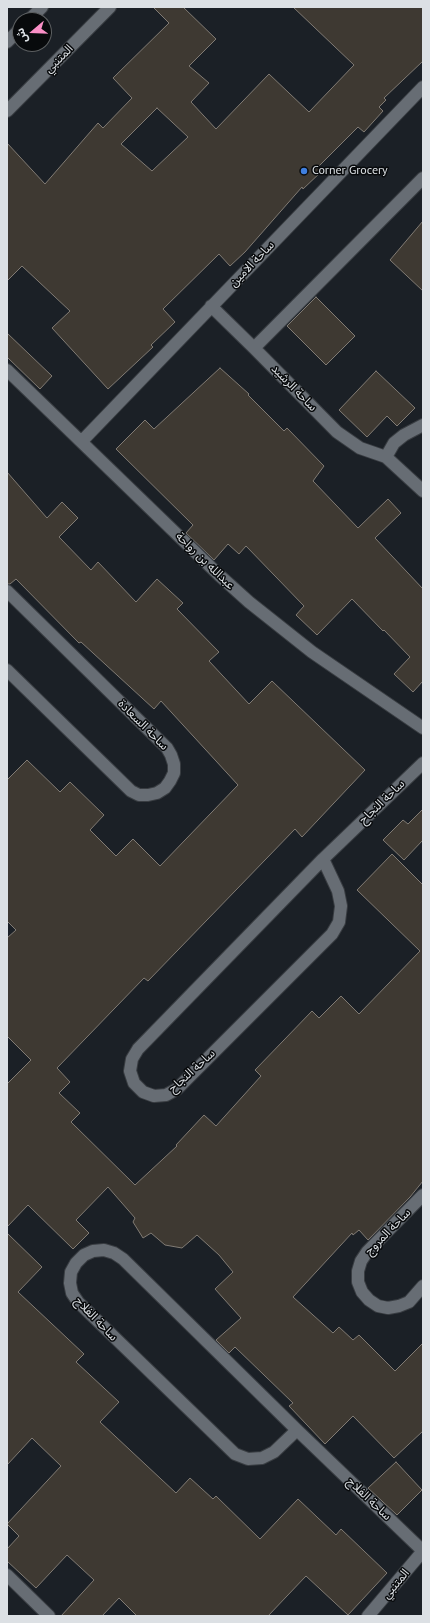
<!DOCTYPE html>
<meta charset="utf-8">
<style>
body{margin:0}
#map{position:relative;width:430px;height:1623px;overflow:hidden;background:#1b2026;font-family:"PT Sans","Noto Sans Arabic",sans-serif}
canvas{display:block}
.frame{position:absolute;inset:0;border:8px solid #dce0e4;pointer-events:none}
.north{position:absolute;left:12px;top:12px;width:40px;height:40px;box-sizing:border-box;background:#080a0c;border:1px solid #5d6062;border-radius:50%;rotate:251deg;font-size:11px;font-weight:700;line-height:16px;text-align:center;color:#dce0e4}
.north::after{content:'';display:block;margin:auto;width:14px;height:18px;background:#fa8fc6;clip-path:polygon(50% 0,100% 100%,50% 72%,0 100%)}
</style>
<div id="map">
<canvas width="430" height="1623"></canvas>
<div class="frame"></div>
<div class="north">ش</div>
</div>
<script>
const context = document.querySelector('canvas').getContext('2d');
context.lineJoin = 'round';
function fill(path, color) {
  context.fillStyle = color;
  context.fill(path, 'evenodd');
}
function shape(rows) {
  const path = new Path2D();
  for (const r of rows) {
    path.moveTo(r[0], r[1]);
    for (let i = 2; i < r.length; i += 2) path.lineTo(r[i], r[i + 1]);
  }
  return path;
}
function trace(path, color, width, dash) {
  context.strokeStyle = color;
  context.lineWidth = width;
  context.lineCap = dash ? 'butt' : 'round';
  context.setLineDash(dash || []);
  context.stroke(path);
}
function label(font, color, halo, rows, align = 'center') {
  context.font = font + ' "PT Sans","Noto Sans Arabic",sans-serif';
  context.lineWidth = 3;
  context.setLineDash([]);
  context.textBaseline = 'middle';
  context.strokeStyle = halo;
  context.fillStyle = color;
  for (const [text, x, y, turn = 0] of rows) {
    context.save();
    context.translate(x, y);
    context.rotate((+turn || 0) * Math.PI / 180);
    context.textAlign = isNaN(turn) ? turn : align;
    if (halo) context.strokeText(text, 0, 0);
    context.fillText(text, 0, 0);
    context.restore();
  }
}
const building = shape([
 [153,7,183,7,216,39,189,66,209,83,191,102,216,129,269,74,309,112,354,65,293,7,423,7,423,61,384,98,386,100,379,107,383,111,364,132,358,127,318,167,322,171,303,189,302,187,245,252,230,266,219,254,163,309,175,322,151,345,153,347,108,389,52,328,70,311,22,266,7,281,7,143,45,184,98,123,103,128,132,98,113,78,169,23,153,7],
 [157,108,188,137,152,171,121,144,157,108],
 [423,221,423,291,390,260,423,221],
 [316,297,355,336,326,365,287,326,316,297],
 [7,333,52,376,40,389,7,357,7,333],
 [220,368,249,394,248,395,284,431,287,428,324,466,313,481,358,528,388,499,401,513,375,538,423,589,423,681,413,692,394,674,410,657,384,630,383,631,352,599,317,635,296,615,304,606,246,546,239,554,228,544,214,560,186,533,193,525,116,449,145,420,154,429,220,368],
 [376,371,415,408,397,426,387,416,367,437,339,410,376,371],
 [7,472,47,518,62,502,78,518,59,537,91,570,98,562,136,602,157,579,183,603,177,609,219,652,209,661,249,704,272,681,365,770,302,837,295,829,148,981,144,978,57,1068,70,1082,59,1093,80,1113,71,1122,135,1185,177,1146,176,1145,204,1115,216,1126,261,1076,255,1070,312,1011,319,1018,341,996,359,1014,420,951,357,890,392,854,423,885,423,1181,410,1197,368,1240,359,1230,353,1235,352,1233,293,1297,333,1333,339,1327,353,1340,359,1335,395,1371,423,1343,423,1431,394,1458,353,1416,325,1444,289,1406,293,1403,235,1347,229,1353,216,1340,241,1318,215,1289,233,1272,219,1255,197,1235,182,1248,165,1245,151,1233,143,1238,133,1222,135,1218,108,1187,76,1220,89,1233,73,1249,28,1205,7,1227,7,1084,31,1060,7,1036,7,938,16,930,7,921,7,780,27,760,60,792,70,782,104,815,90,830,116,856,133,839,160,866,238,785,161,701,154,709,81,642,79,643,16,579,10,584,7,584,7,472],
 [423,809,423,840,404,860,383,840,403,820,408,824,423,809],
 [7,1233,42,1267,18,1292,84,1354,76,1362,119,1402,100,1422,176,1493,190,1478,213,1499,216,1496,260,1539,298,1499,336,1535,341,1529,387,1573,348,1615,306,1576,268,1616,137,1616,119,1598,102,1616,61,1616,94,1580,67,1555,36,1588,7,1561,7,1549,19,1536,7,1524,61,1466,32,1438,7,1465,7,1233],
 [396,1462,422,1490,397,1515,368,1488,396,1462]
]);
fill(building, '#3e3932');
trace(building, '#817b74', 1);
const minor = shape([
 [29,20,42,7],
 [7,42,20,29],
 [7,111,110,7],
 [211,306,254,348,337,432,360,448,386,457,423,491],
 [254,348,423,178],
 [7,370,219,575,249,602,312,652,423,728],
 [82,441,423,87],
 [386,457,394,443,404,435,423,425],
 [7,591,167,748,171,755,174,764,174,773,170,781,165,788,157,793,148,795,139,795,131,791,7,670],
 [323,859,338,891,341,906,339,922,332,934,177,1089,166,1095,154,1096,143,1092,134,1083,130,1071,132,1059,138,1049,323,859],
 [323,859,423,763],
 [423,1195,367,1252,361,1261,358,1271,358,1282,362,1292,369,1300,378,1306,388,1308,399,1306,409,1302,423,1286],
 [104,1250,114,1253,123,1259,297,1430,274,1452,262,1458,248,1459,235,1454,78,1302,72,1293,70,1283,71,1272,76,1263,84,1255,93,1251,104,1250],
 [297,1430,423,1551],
 [7,1575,49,1616],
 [368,1616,423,1551]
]);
trace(minor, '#393d42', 14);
trace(minor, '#676d74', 12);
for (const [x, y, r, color] of [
 [304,171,4,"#3f7fe0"]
]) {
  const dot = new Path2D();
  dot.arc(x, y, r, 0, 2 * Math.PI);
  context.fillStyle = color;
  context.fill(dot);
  trace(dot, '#080a0c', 1.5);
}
label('12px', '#dce0e4', '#080a0c', [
 ["المتنبي",59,59,-45],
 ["ساحة الامين",252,264,-46],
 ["ساحة الرشيد",294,388,46],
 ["عبدالله بن رواحة",205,561,44],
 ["ساحة السعادة",143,725,45],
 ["ساحة النجاح",382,802,-44],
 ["ساحة النجاح",192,1071,-42],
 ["ساحة المروج",388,1232,-46],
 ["ساحة الفلاح",96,1319,46],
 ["ساحة الفلاح",369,1499,44],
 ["المتنبي",396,1584,-50]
]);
label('12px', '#dce0e4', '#080a0c', [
 ["Corner Grocery",312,171]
], 'left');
</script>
